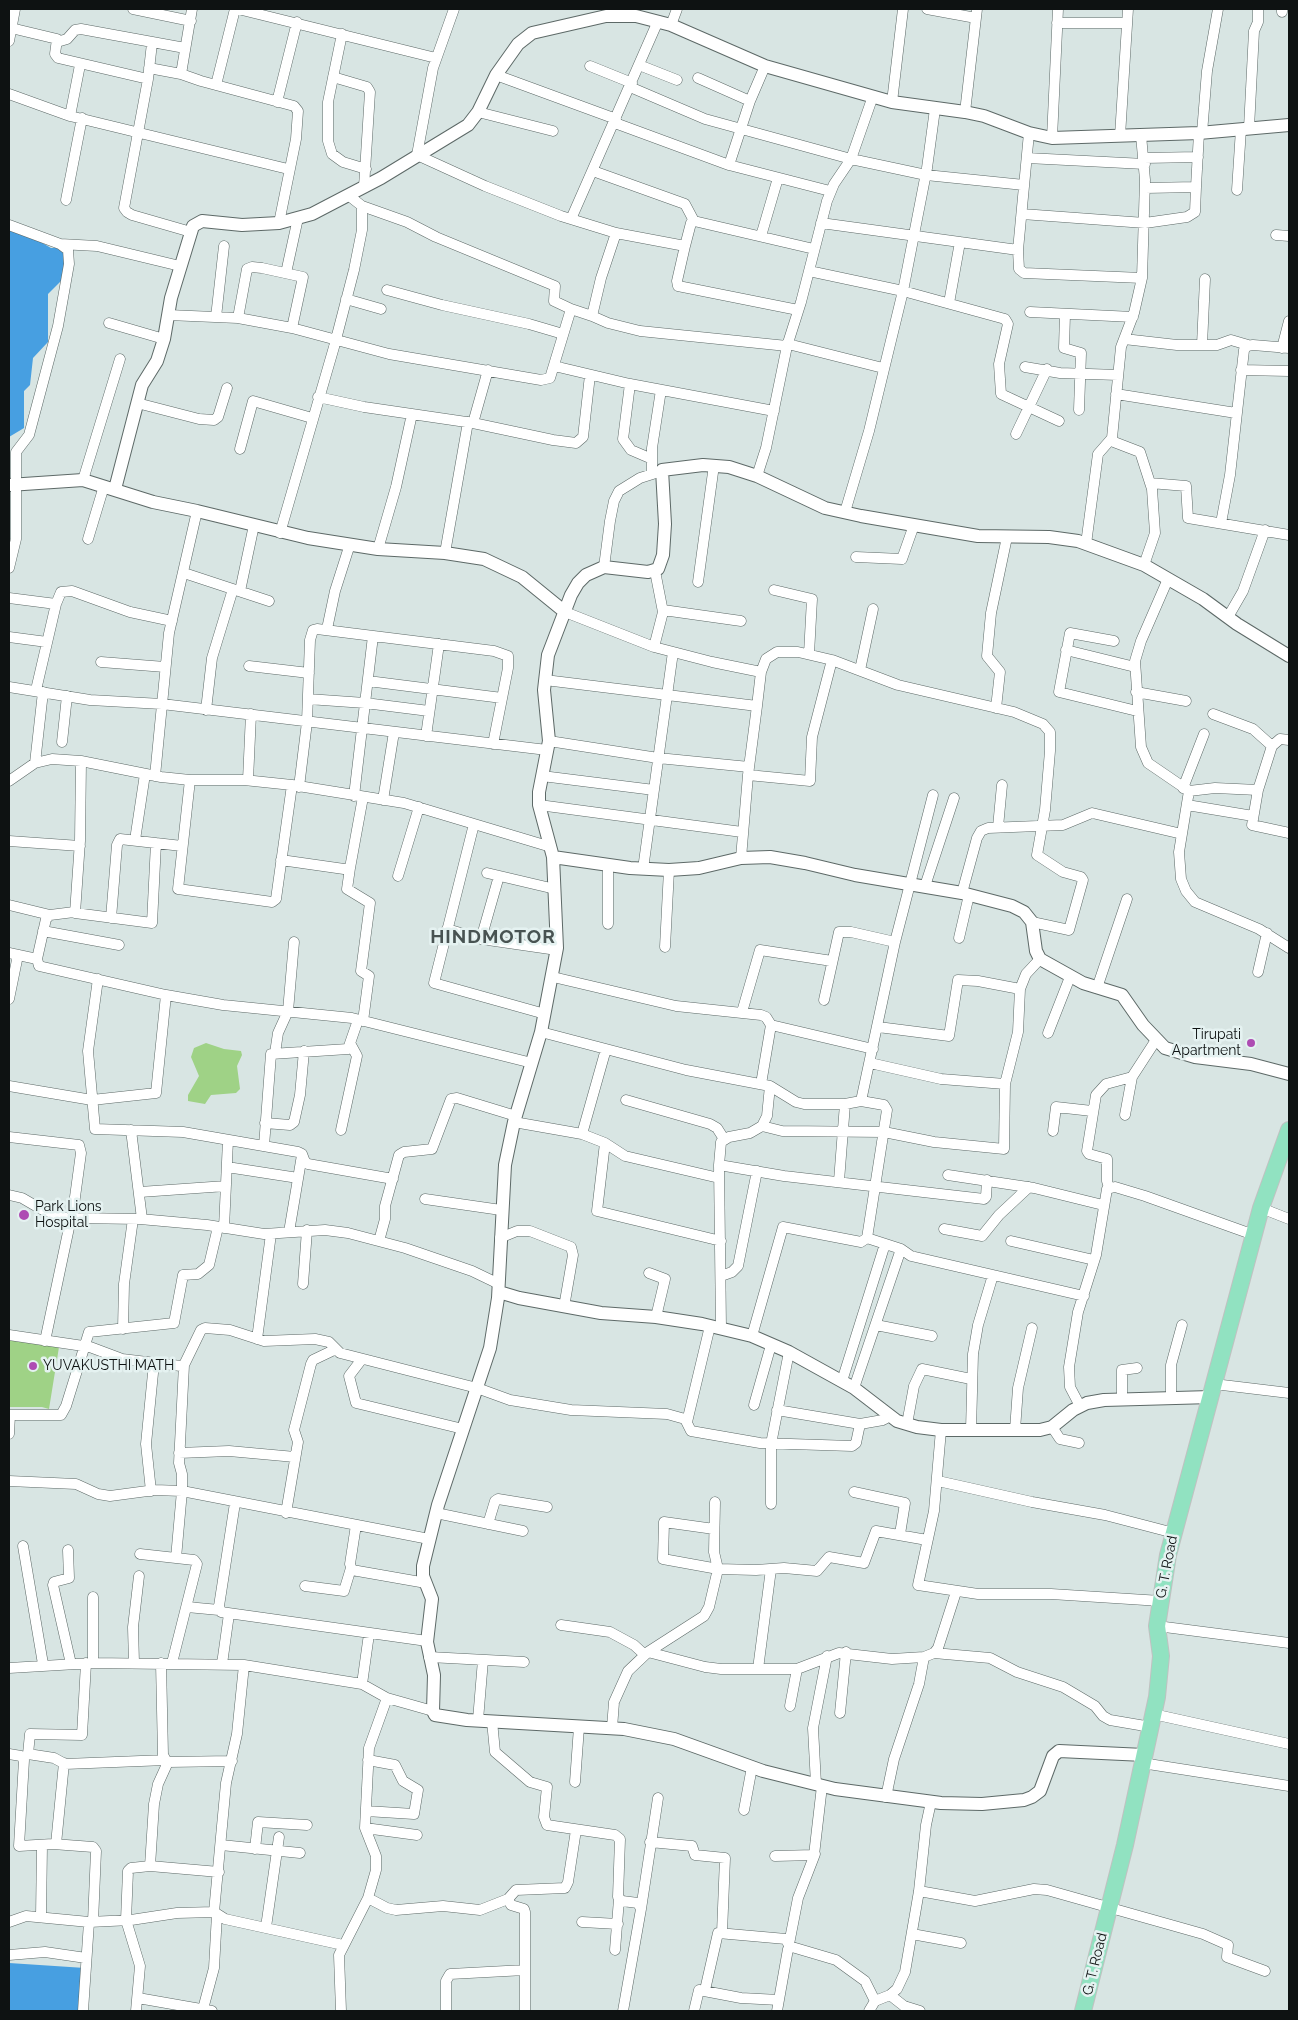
<!DOCTYPE html>
<style>
body{margin:0}
#map{position:relative;width:1298px;height:2020px;overflow:hidden;background:#d8e5e3;font-family:Raleway,sans-serif}
canvas{display:block}
.frame{position:absolute;inset:0;border:10px solid #0e1212;pointer-events:none}
</style>
<div id="map">
<canvas width="1298" height="2020"></canvas>
<div class="frame"></div>
</div>
<script>
const context = document.querySelector('canvas').getContext('2d');
context.lineJoin = 'round';
function fill(path, color) {
  context.fillStyle = color;
  context.fill(path, 'evenodd');
}
function shape(rows) {
  const path = new Path2D();
  for (const r of rows) {
    path.moveTo(r[0], r[1]);
    for (let i = 2; i < r.length; i += 2) path.lineTo(r[i], r[i + 1]);
  }
  return path;
}
function trace(path, color, width, dash) {
  context.strokeStyle = color;
  context.lineWidth = width;
  context.lineCap = dash ? 'butt' : 'round';
  context.setLineDash(dash || []);
  context.stroke(path);
}
function label(font, color, halo, rows, align = 'center') {
  context.font = font + ' Raleway,sans-serif';
  context.lineWidth = 5;
  context.setLineDash([]);
  context.textBaseline = 'middle';
  context.strokeStyle = halo;
  context.fillStyle = color;
  for (const [text, x, y, turn = 0] of rows) {
    context.save();
    context.translate(x, y);
    context.rotate((+turn || 0) * Math.PI / 180);
    context.textAlign = isNaN(turn) ? turn : align;
    if (halo) context.strokeText(text, 0, 0);
    context.fillText(text, 0, 0);
    context.restore();
  }
}
fill(shape([
 [206,1043,224,1049,241,1051,242,1055,237,1066,240,1089,236,1093,211,1095,205,1104,188,1101,188,1095,199,1076,191,1057,194,1048],
 [9,1339,59,1347,49,1409,42,1407,9,1407]
]), '#9fd286');
fill(shape([
 [9,229,39,241,51,248,64,248,67,275,48,294,48,342,33,358,30,385,24,391,24,428,9,437],
 [9,1963,85,1968,82,2011,9,2011]
]), '#479fe1');
const minor = shape([
 [133,9,191,21],
 [192,9,181,74,201,81,294,106,298,111,296,139,279,223],
 [238,9,436,58],
 [454,9,433,68,417,155,485,186,561,216,616,233,685,246,691,223,694,221,814,249],
 [927,9,976,18],
 [1282,12,1282,9],
 [1057,23,1127,23],
 [671,25,677,9],
 [11,28,57,39,55,54,58,58,148,79,124,208,127,212,132,215,191,232],
 [342,34,328,102,328,141,332,154,343,162,366,169],
 [9,41,15,9],
 [57,42,67,39,75,30,81,29,185,48],
 [639,65,677,80],
 [590,66,632,83],
 [149,68,181,74],
 [496,75,616,119],
 [333,77,367,87,370,92,364,187],
 [698,78,750,101],
 [148,79,152,43],
 [216,85,235,9],
 [630,87,705,119,851,159,926,175,1024,185],
 [9,94,70,116,288,169],
 [277,102,297,22],
 [892,102,903,9],
 [478,112,553,131],
 [965,112,977,9],
 [70,116,80,65],
 [615,123,729,165,750,101,765,66],
 [1249,128,1254,31,1258,22,1258,9],
 [1202,133,1207,71,1218,9],
 [1141,135,1145,180,1142,278,1134,313,1121,347,1112,438,1114,442,1140,452,1152,489,1155,533,1144,565],
 [1120,136,1128,9],
 [1052,138,1058,9],
 [1027,158,1145,164],
 [1144,158,1198,157],
 [729,165,830,191],
 [593,171,685,204,694,221],
 [1145,188,1196,187,1199,133],
 [1237,190,1241,129],
 [66,200,82,118],
 [1022,214,1145,223,1187,217,1195,212,1196,187],
 [571,219,658,21],
 [821,223,1018,250,1029,133],
 [9,225,60,244,68,250,69,264,58,326,29,435,16,452,16,539,9,568],
 [616,233,601,278,592,316,608,323,640,331,787,346],
 [1276,235,1289,236],
 [761,236,778,178],
 [60,244,97,246,180,266],
 [685,246,677,281,678,286,798,310],
 [1018,250,1019,269,1024,273,1142,278],
 [809,271,903,291,1005,319,1008,324,999,364,1001,394,1059,421],
 [286,273,298,218],
 [387,290,442,305,529,324,563,334],
 [346,299,381,309],
 [949,303,960,242],
 [571,309,592,316],
 [1030,312,1133,317],
 [1065,314,1064,348,1081,353,1079,410],
 [168,315,238,318,292,328,389,354,541,380,550,378,571,309,554,301,555,286,436,237,407,222,362,206,348,195],
 [216,317,224,246],
 [238,318,247,269,252,267,262,268,303,277,292,328],
 [109,323,164,339],
 [1124,339,1177,345,1217,345,1231,340,1248,345],
 [788,344,883,368],
 [1202,345,1205,279],
 [1282,348,1289,321],
 [554,366,630,384,774,411],
 [1025,367,1060,373,1118,375],
 [1241,370,1289,371],
 [630,384,623,439,631,450,652,459],
 [1116,394,1236,413],
 [318,397,364,407,473,423,488,370],
 [137,403,199,419,214,420,218,417,227,388],
 [473,423,553,440,576,443,583,437,590,375],
 [1016,434,1047,369],
 [240,449,253,401,312,418],
 [652,474,652,448,661,390],
 [757,476,766,448,787,346,801,302,827,201,834,184,851,159,873,96],
 [83,480,120,359],
 [1150,483,1186,486,1188,518,1289,535],
 [845,512,869,431,903,291,927,168,935,109],
 [1221,523,1230,475,1244,350,1247,346,1253,345,1289,348],
 [280,533,334,347,354,270,362,230,362,206],
 [88,539,104,486],
 [1086,544,1098,454,1112,438],
 [378,549,396,487,412,414],
 [445,553,468,422],
 [856,557,902,559,914,525],
 [604,567,610,521,614,501,619,491,640,478,662,471],
 [184,573,269,601],
 [1168,579,1141,641,1135,661,1141,747,1148,763,1189,791,1215,788,1258,790,1272,746,1280,739,1289,740],
 [698,582,714,465],
 [774,590,812,599,809,654],
 [240,591,254,525],
 [9,598,56,604],
 [663,610,741,621],
 [565,612,654,647,712,662,761,672],
 [1228,617,1243,591,1265,530],
 [327,629,335,591,350,544],
 [9,637,47,642],
 [1114,641,1070,633,1059,692,1137,711],
 [654,647,663,612,655,571],
 [1066,650,1135,667],
 [101,662,165,667],
 [249,666,309,673],
 [860,670,873,609],
 [545,680,757,706,761,672,766,659,777,652,798,652,832,660,898,685,1014,712,1043,724,1050,732,1050,751,1045,810,1037,855,1063,872,1081,877,1083,880,1069,930,1032,922],
 [368,681,502,698],
 [9,687,90,700,162,704,547,750],
 [36,690,56,604,61,592,72,591,130,612,172,621],
 [1136,692,1186,701],
 [308,699,365,703,429,711],
 [996,708,1000,672,987,656,991,613,1007,537],
 [206,710,212,658,233,589],
 [1213,714,1253,729,1272,746],
 [426,736,439,644],
 [549,741,658,758,749,767],
 [62,742,67,696],
 [81,761,80,841,75,913,152,923,156,843],
 [35,763,43,692],
 [748,775,810,781,812,737,832,660],
 [155,776,169,633,197,511],
 [542,776,654,790],
 [190,780,178,889,272,902,276,899,292,785],
 [248,780,251,714],
 [9,781,35,763,52,759,81,761,161,777,190,780,244,780,292,785,404,803,551,847],
 [299,787,307,722,310,640,313,630,317,629,494,651,508,656,508,668,493,744],
 [1183,788,1204,734],
 [1258,790,1252,825,1289,833],
 [1189,791,1179,852,1181,879,1186,891,1195,902,1259,929,1289,948],
 [354,796,373,636],
 [383,800,394,732],
 [539,805,742,832],
 [1187,805,1253,816],
 [474,824,434,983,545,1014],
 [998,827,1002,785],
 [135,840,145,774],
 [9,841,80,846],
 [741,858,748,775,757,706],
 [281,860,344,869,350,868,363,797],
 [350,868,347,889,370,903,361,971,369,976,363,1021],
 [643,869,673,652],
 [487,873,555,889],
 [398,876,419,807],
 [925,886,954,798],
 [962,893,977,838,981,831,988,828,1063,825,1092,813,1182,834],
 [9,905,50,915],
 [74,912,50,915,46,919,37,959,39,966,166,995],
 [111,918,117,845,120,839,182,846],
 [608,924,608,865],
 [447,929,481,939,557,950],
 [43,931,119,945],
 [959,938,969,895],
 [481,939,499,876],
 [665,947,669,870],
 [9,953,37,959],
 [1258,972,1267,933],
 [553,977,676,1006,761,1015,766,1017,771,1025],
 [98,979,88,1051,95,1129,183,1132,298,1152,302,1154,305,1162,308,1164,393,1179],
 [1097,988,1127,899],
 [9,999,18,955],
 [824,1000,839,932,851,932,895,942],
 [742,1012,760,950,832,961],
 [878,1027,949,1036,958,980,978,981,1020,989],
 [541,1032,686,1070,770,1086],
 [1048,1033,1070,977],
 [275,1053,278,1033,288,1011,294,942],
 [761,1084,771,1025,873,1049],
 [1005,1084,1018,1032,1020,989,1026,974,1040,959],
 [9,1086,92,1100,156,1093,166,995,223,1005,352,1018,532,1063],
 [626,1100,710,1124,717,1128,724,1139],
 [861,1101,884,1105,887,1110,867,1238,901,1249,911,1256,1084,1296],
 [1125,1115,1132,1077],
 [514,1122,582,1134,605,1143,625,1156,719,1178],
 [265,1123,290,1125,294,1122,300,1095,304,1051],
 [762,1126,782,1131,884,1132,934,1142,1004,1149,1005,1084,941,1079,870,1063],
 [131,1130,142,1219],
 [341,1130,357,1056,351,1045],
 [1053,1131,1056,1107,1092,1111],
 [582,1134,606,1049],
 [9,1137,79,1145,81,1153,72,1219],
 [605,1143,597,1211,721,1241],
 [264,1146,271,1054,348,1049,358,1020],
 [719,1165,784,1176,984,1199,986,1197,987,1180],
 [227,1167,298,1178],
 [948,1175,1034,1188,1103,1205],
 [839,1181,845,1104],
 [1109,1188,1107,1181,1107,1159,1089,1154,1087,1151,1096,1095,1106,1084,1132,1077,1156,1040],
 [140,1192,226,1186],
 [9,1195,22,1198,41,1209,71,1220],
 [425,1199,501,1210],
 [1261,1208,1289,1219],
 [224,1228,228,1140],
 [944,1229,982,1236,999,1215,1029,1187],
 [289,1232,302,1155],
 [500,1238,517,1231,530,1231,571,1247,573,1255,564,1307],
 [379,1241,385,1219,385,1206,399,1155,404,1152,432,1149,451,1099,457,1098,516,1116],
 [1011,1241,1094,1260],
 [649,1273,665,1279,656,1317],
 [721,1276,732,1272,738,1266,757,1171],
 [303,1284,307,1230],
 [876,1325,932,1336],
 [721,1328,719,1165,721,1142,729,1137,750,1133,762,1126,767,1116,770,1086,796,1102,804,1104,845,1104,861,1101,895,942,933,795],
 [123,1329,124,1284,133,1219],
 [9,1335,90,1347,122,1359,181,1366,184,1365,201,1330,205,1328,230,1330,264,1341,315,1339,329,1342,340,1353,477,1388,510,1400,571,1410,667,1414,685,1419,691,1431,760,1443,852,1446,856,1443,860,1424,883,1420,890,1416],
 [752,1336,783,1227,861,1242,867,1238],
 [257,1339,271,1234],
 [45,1341,70,1223,75,1218,140,1219,207,1225,264,1234,325,1230,348,1233,405,1248,472,1271,499,1284],
 [362,1359,349,1376,356,1403,463,1429],
 [842,1381,885,1244],
 [1214,1384,1289,1393],
 [854,1388,901,1249],
 [1171,1397,1171,1365,1182,1325],
 [1122,1399,1122,1370,1137,1368],
 [754,1405,771,1345],
 [1080,1406,1070,1387,1069,1367,1078,1312,1096,1255,1107,1189,1115,1187,1145,1196,1254,1235],
 [777,1410,860,1424],
 [9,1415,61,1415,66,1406,89,1332,174,1323,183,1275,198,1274,209,1265,218,1227],
 [687,1422,710,1326],
 [907,1424,914,1386,922,1369,971,1379],
 [1052,1427,1060,1439,1079,1443],
 [941,1430,934,1511,918,1585,978,1594,1051,1594,1161,1601],
 [971,1430,973,1354,978,1325,993,1275],
 [1015,1430,1018,1388,1032,1328],
 [9,1434,10,1415],
 [179,1453,229,1451,295,1457],
 [9,1481,76,1484,98,1494,110,1496,155,1490,182,1491,429,1539],
 [938,1481,1032,1502,1105,1515,1174,1533],
 [151,1491,146,1444,154,1363],
 [854,1492,905,1503,900,1534],
 [235,1503,219,1606,221,1612,427,1641],
 [771,1504,771,1444,789,1352],
 [286,1513,298,1442,294,1430,311,1364,313,1360,336,1349],
 [436,1513,523,1531],
 [488,1524,495,1501,498,1499,547,1507],
 [356,1525,350,1564,352,1570,426,1583],
 [714,1529,664,1522,663,1559,718,1569,714,1552,715,1502],
 [23,1546,43,1664],
 [68,1550,69,1578,54,1582,53,1585,71,1664],
 [140,1554,194,1560,197,1564,172,1663],
 [176,1558,182,1491,182,1474,179,1463,184,1365],
 [305,1586,344,1591,351,1568],
 [187,1607,219,1610],
 [561,1625,610,1632,634,1645,645,1655],
 [1157,1626,1289,1643],
 [648,1652,705,1667,721,1669,797,1669,839,1653,892,1659,924,1657,934,1653,938,1648,956,1592],
 [934,1653,990,1658,1017,1672,1063,1687,1095,1706,1103,1716,1110,1720,1151,1727],
 [429,1657,524,1662],
 [86,1663,82,1735,30,1734,28,1754,54,1758,65,1764,166,1760],
 [93,1663,93,1597],
 [134,1663,133,1627,139,1576],
 [161,1663,163,1755,167,1762],
 [222,1664,229,1614],
 [9,1668,93,1663,244,1665,362,1684,387,1698,433,1711],
 [758,1669,771,1569],
 [362,1684,369,1634],
 [790,1706,797,1669],
 [840,1713,846,1652],
 [1153,1714,1289,1744],
 [478,1720,483,1660],
 [492,1721,495,1752,530,1782,547,1787,544,1817,547,1825,615,1835,620,1839,618,1897,622,1901,638,1903,641,1909,623,2011],
 [612,1728,614,1702,628,1671,648,1652,704,1616,709,1607,718,1569,756,1570,784,1568,817,1571,829,1557,864,1563,876,1531,927,1540],
 [9,1754,21,1756,24,1760,19,1846,53,1844,93,1847,96,1851,93,1922],
 [1142,1763,1289,1786],
 [575,1782,579,1727],
 [816,1784,813,1728,827,1656],
 [886,1797,894,1759,919,1684,924,1657],
 [744,1810,752,1767],
 [366,1811,414,1814,418,1790,403,1781,395,1765,368,1760],
 [365,1828,417,1835],
 [650,1842,692,1846,695,1855,725,1858,722,1933],
 [56,1844,64,1763],
 [221,1845,300,1853],
 [255,1849,258,1822,307,1825],
 [775,1856,814,1855,822,1786],
 [219,1872,150,1866,154,1804,158,1784,168,1762,232,1761],
 [919,1891,975,1901,1034,1889,1047,1890,1203,1934,1228,1945,1227,1957,1265,1971],
 [368,1898,387,1908,396,1910,443,1906,480,1910,508,1899,516,1890,565,1888,568,1882,576,1830],
 [508,1899,511,1905,524,1909,525,1912,525,2011],
 [641,1909,658,1798],
 [214,1912,225,1919,343,1945],
 [41,1917,42,1845],
 [9,1922,26,1916,89,1922,131,1920,177,1913,214,1912,226,1783,237,1734,244,1665],
 [582,1922,618,1924],
 [266,1927,279,1837],
 [912,1934,961,1943],
 [789,1944,798,1898,815,1854],
 [615,1950,619,1899],
 [9,1955,45,1952,86,1958],
 [705,1990,718,1933,786,1939,790,1948],
 [890,1995,904,2006,920,2011],
 [138,1998,212,2011],
 [203,2009,214,1968,217,1914],
 [83,2011,89,1922],
 [136,2011,140,1966,126,1920,128,1871,131,1868,150,1866],
 [341,2011,339,1955,368,1898,376,1870,376,1856,365,1828,369,1748,387,1698],
 [446,2011,446,1981,450,1974,525,1970],
 [694,2011,699,1990,741,1998,779,2000],
 [777,2011,788,1949,792,1947,836,1960,865,1981,875,2001],
 [869,2011,875,2001,890,1995,897,1989,905,1972,919,1891,926,1825,931,1802]
]);
const tertiary = shape([
 [9,485,83,480,153,502,197,511,308,538,378,549,445,553,484,559,522,577,565,612],
 [115,489,142,385,157,361,164,339,171,298,193,226,202,221,242,225,279,223,312,214,381,178,468,125,478,112,496,75,518,44,532,33,606,16,636,16,671,25,765,66,892,102,965,112,984,116,1029,133,1052,138,1199,133,1289,125],
 [553,857,630,868,669,870,699,868,741,858,770,857,805,863,855,875,962,893,1012,906,1024,912,1032,922,1036,951,1040,959,1083,983,1122,995,1143,1025,1165,1048,1195,1057,1251,1064,1289,1074],
 [499,1292,519,1298,601,1313,656,1317,702,1324,752,1336,789,1352,854,1388,897,1421,917,1427,941,1430,1040,1430,1052,1427,1073,1410,1087,1403,1104,1400,1211,1397],
 [1144,1755,1059,1751,1053,1756,1040,1791,1032,1797,1024,1800,982,1804,941,1803,835,1789,763,1771,674,1739,624,1729,467,1720,435,1715,433,1711,434,1675,427,1642,432,1599,423,1576,423,1566,438,1505,490,1348,498,1298,505,1165,514,1122,541,1032,557,948,553,857,539,805,539,792,549,741,544,690,548,655,571,595,578,583,586,575,604,567,648,572,658,569,663,555,665,524,662,470,703,465,729,467,757,476,825,508,861,516,978,536,1049,537,1078,541,1144,565,1203,599,1237,624,1289,656]
]);
const primary = shape([
 [1083,2011,1125,1845,1157,1697,1161,1656,1157,1626,1168,1555,1261,1208,1289,1130]
]);
trace(minor, '#5d6967', 11);
trace(tertiary, '#5d6967', 14);
trace(primary, '#c0c1c1', 18);
trace(minor, '#fff', 10);
trace(tertiary, '#fff', 12);
trace(primary, '#91e2c1', 16);
for (const [x, y, r, color] of [
 [1251,1043,5,"#ae4cb3"],
 [24,1215,6,"#ae4cb3"],
 [33,1366,5,"#ae4cb3"]
]) {
  const dot = new Path2D();
  dot.arc(x, y, r, 0, 2 * Math.PI);
  context.fillStyle = color;
  context.fill(dot);
  trace(dot, '#e5f2f1', 2);
}
label('14px', '#0e1212', '#e5f2f1', [
 ["Tirupati",1241,1035,"right"],
 ["Apartment",1241,1051,"right"],
 ["Park Lions",35,1207],
 ["Hospital",35,1223],
 ["YUVAKUSTHI MATH",43,1366]
], 'left');
label('14px', '#0e1212', '#e5f2f1', [
 ["G. T. Road",1167,1567,-79],
 ["G. T. Road",1095,1964,-76]
]);
context.letterSpacing = '1px';
label('bold 19px', '#485352', '#e5f2f1', [
 ["HINDMOTOR",493,937]
]);
context.letterSpacing = '0px';
</script>
